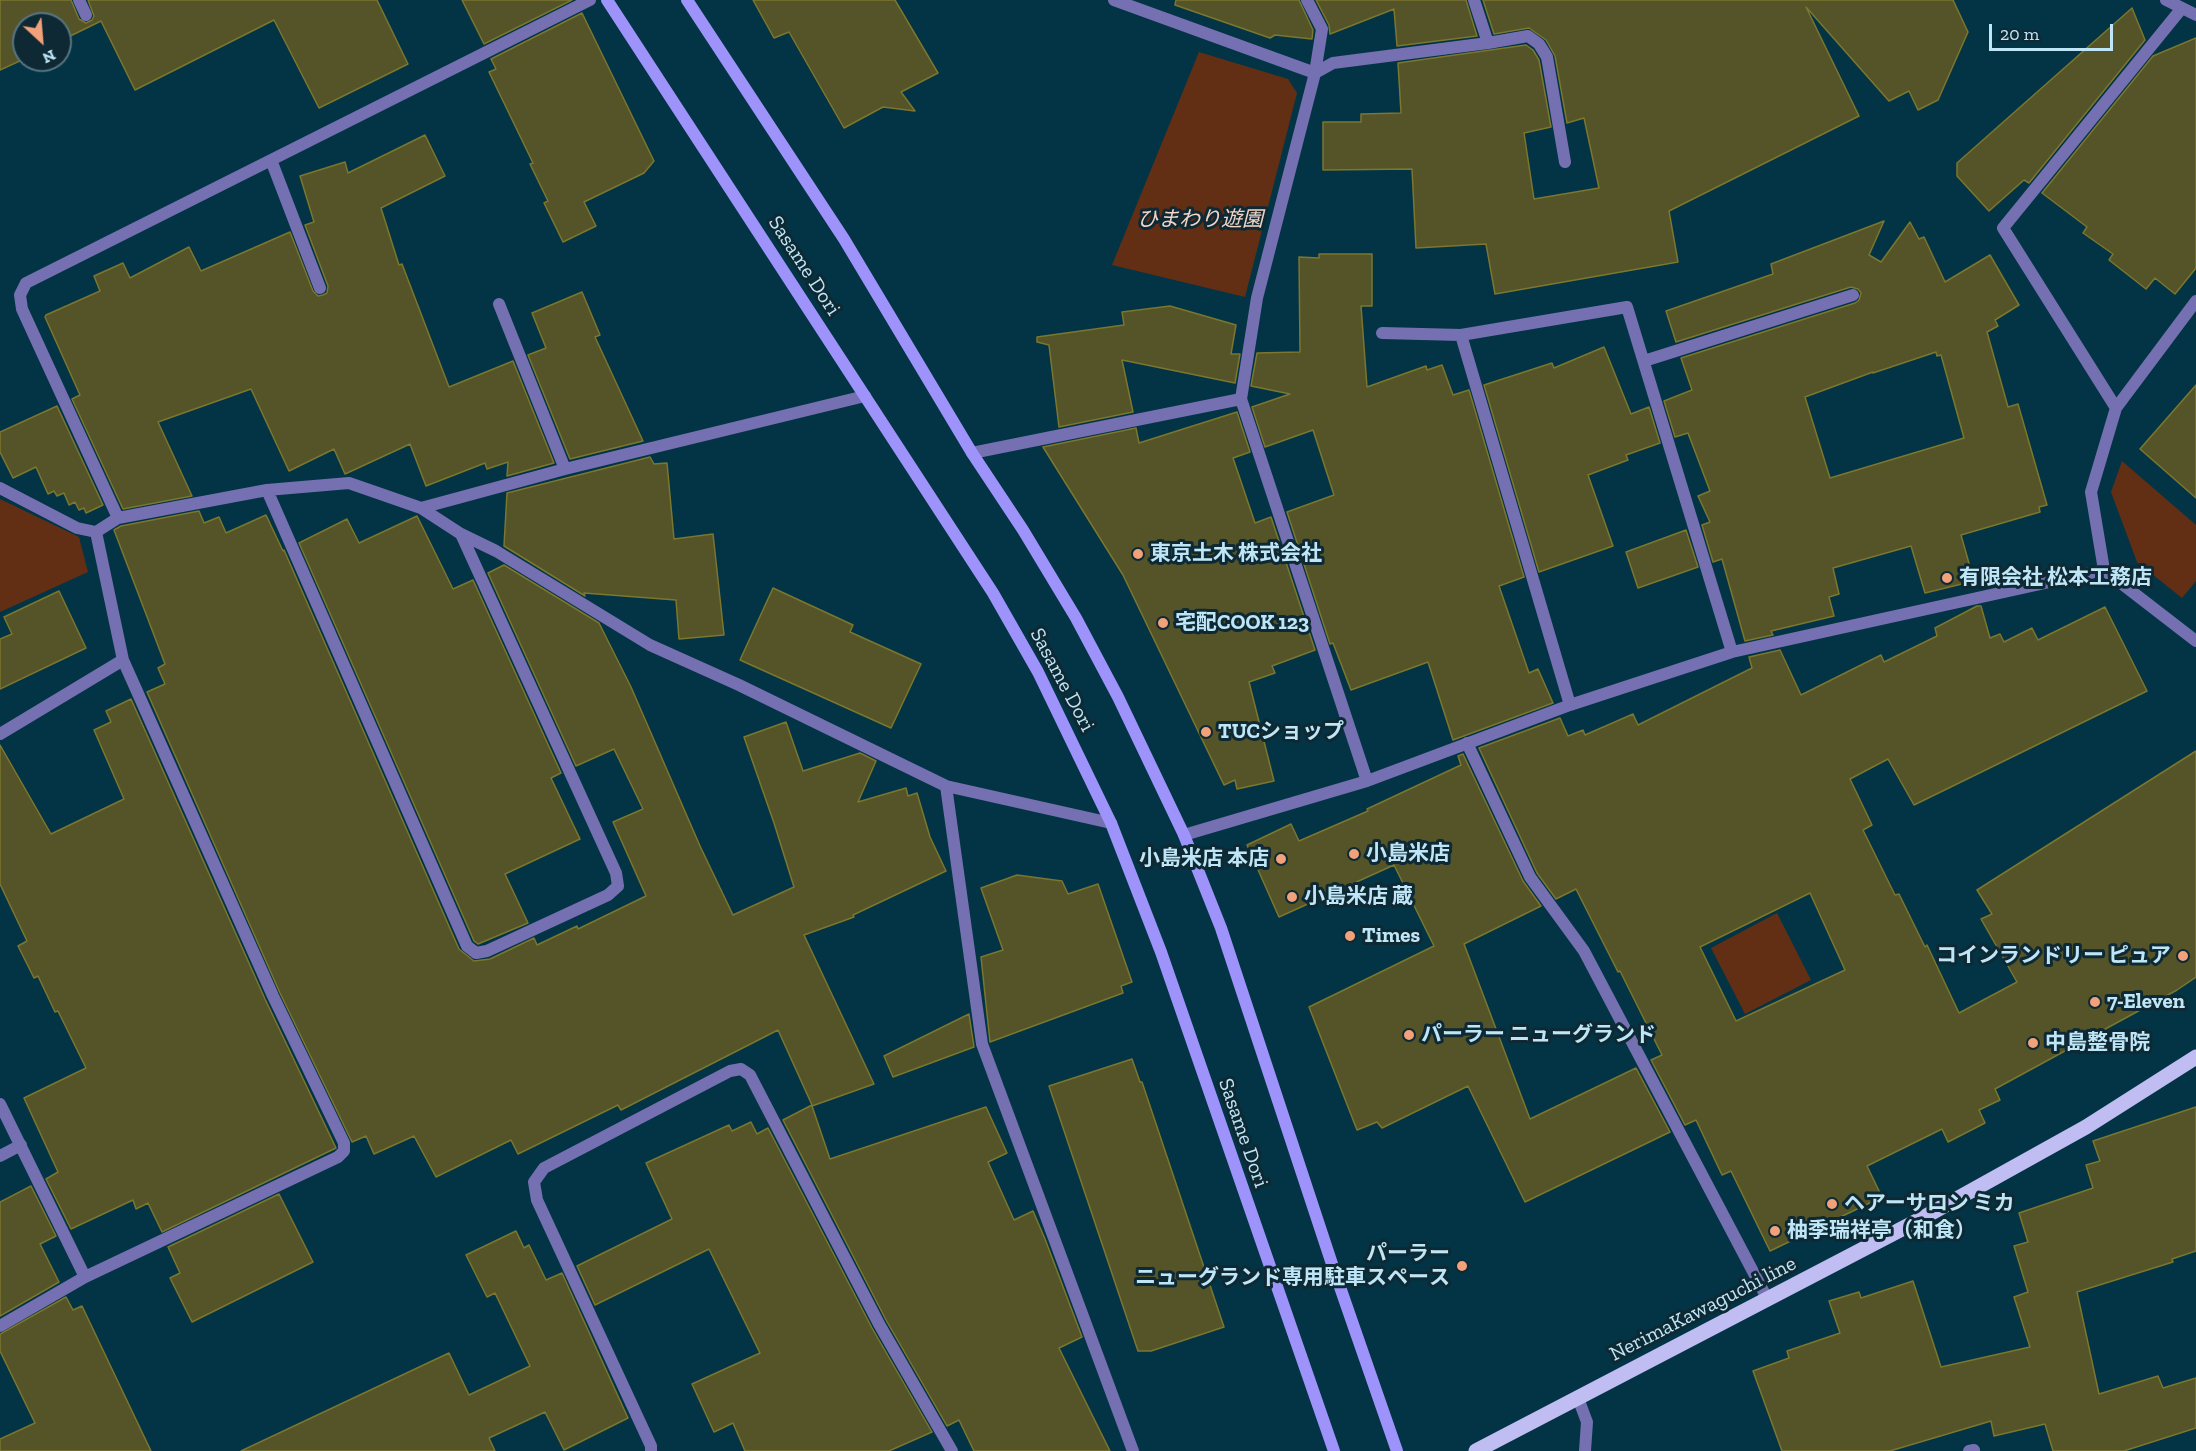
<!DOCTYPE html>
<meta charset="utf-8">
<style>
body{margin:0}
#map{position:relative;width:2196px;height:1451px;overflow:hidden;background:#033445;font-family:"Zilla Slab",serif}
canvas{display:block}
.north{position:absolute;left:12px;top:12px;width:60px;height:60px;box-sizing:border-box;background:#0e2933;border:2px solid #557581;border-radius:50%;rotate:154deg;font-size:16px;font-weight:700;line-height:24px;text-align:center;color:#bfe6f7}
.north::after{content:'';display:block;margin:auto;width:21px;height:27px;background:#f1a27b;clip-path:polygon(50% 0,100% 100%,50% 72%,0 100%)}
.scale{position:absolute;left:1989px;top:24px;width:124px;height:27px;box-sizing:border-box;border:3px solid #bfe6f7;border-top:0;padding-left:8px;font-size:18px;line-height:21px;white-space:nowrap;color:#bfe6f7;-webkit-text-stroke:4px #0e2933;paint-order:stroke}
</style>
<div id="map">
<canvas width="2196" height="1451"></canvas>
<div class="north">N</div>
<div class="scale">20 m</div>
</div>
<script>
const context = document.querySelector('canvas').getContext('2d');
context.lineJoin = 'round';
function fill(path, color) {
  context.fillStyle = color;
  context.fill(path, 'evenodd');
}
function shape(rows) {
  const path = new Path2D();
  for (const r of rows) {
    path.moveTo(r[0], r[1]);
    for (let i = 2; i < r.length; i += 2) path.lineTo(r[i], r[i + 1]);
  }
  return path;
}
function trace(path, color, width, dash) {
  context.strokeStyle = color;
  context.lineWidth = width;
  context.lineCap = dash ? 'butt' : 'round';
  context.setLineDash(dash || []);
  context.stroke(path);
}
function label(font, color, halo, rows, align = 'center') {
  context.font = font + ' "Zilla Slab","Noto Sans JP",serif';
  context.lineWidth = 6;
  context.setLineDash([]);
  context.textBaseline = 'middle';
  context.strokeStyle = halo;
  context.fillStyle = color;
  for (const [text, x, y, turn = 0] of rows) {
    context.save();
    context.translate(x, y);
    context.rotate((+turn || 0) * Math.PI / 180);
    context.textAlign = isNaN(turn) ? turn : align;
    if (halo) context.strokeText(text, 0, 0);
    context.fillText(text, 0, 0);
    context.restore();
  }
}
fill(shape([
 [1199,52,1288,79,1297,93,1245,297,1112,265],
 [2122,461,2196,525,2196,581,2182,598,2137,562,2111,492],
 [0,499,79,537,88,572,0,612],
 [1777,913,1811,980,1745,1014,1711,948]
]), '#632f14');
const building = shape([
 [0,0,71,0,79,19,86,23,92,20,94,16,88,0,377,0,408,64,319,108,274,20,135,90,101,21,60,41,60,24,24,24,24,59,0,70,0,0],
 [462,0,572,0,484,44,462,0],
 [753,0,895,0,938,73,901,92,915,111,883,107,844,128,789,32,774,38,753,0],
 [1176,0,1299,0,1313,30,1312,39,1275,35,1270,38,1175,5,1176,0],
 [1316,0,1466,0,1477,36,1397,46,1394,9,1330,34,1329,25,1316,0],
 [1483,0,1953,0,1968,32,1938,100,1918,110,1909,91,1889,101,1806,7,1859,116,1669,211,1678,262,1495,294,1486,244,1416,248,1412,169,1323,170,1323,122,1361,122,1361,114,1401,113,1398,63,1526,45,1533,50,1539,60,1551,127,1524,133,1534,199,1599,188,1584,118,1567,123,1555,56,1546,40,1529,28,1494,34,1483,0],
 [2132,8,2145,40,2029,183,2024,180,1989,211,1957,176,1957,163,2132,8],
 [582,13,654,161,644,173,584,202,596,226,563,242,544,203,548,201,530,164,533,163,489,72,496,69,491,59,582,13],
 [2196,38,2196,268,2175,294,2155,278,2146,289,2109,260,2113,254,2083,233,2087,227,2042,193,2153,56,2196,38],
 [425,135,445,176,381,208,399,265,402,264,449,387,513,361,554,463,507,476,508,462,487,469,485,463,426,486,410,444,345,474,334,449,289,471,251,389,158,422,192,496,123,509,72,399,80,395,45,317,46,315,100,291,94,276,123,263,130,278,189,247,201,271,290,232,313,291,318,296,323,295,327,293,328,286,305,225,314,222,300,176,345,162,348,173,425,135],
 [1884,221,1869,255,1881,262,1910,222,1919,239,1924,237,1945,282,1990,255,2019,305,1995,320,1998,326,1987,332,2008,407,2018,404,2047,505,2039,507,2040,512,1961,535,1974,581,1925,593,1911,546,1833,568,1839,594,1829,597,1834,616,1771,631,1773,635,1745,641,1722,559,1713,562,1702,525,1710,522,1698,496,1710,491,1688,433,1675,437,1664,401,1692,390,1681,358,1855,303,1859,300,1861,293,1858,289,1851,287,1676,342,1666,311,1773,274,1771,264,1884,221],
 [1936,352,1937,356,1941,355,1964,438,1830,478,1805,397,1873,372,1873,373,1936,352],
 [1319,254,1372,254,1372,306,1361,306,1367,387,1426,366,1427,370,1442,365,1453,395,1469,390,1524,577,1499,586,1529,673,1538,669,1553,703,1453,740,1428,662,1351,690,1333,643,1330,644,1287,512,1334,495,1313,430,1265,447,1252,407,1290,394,1251,386,1257,353,1300,352,1299,257,1319,258,1319,254],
 [582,292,600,335,595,337,643,441,570,459,528,355,546,348,532,313,582,292],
 [1170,306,1236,325,1231,354,1240,354,1235,383,1122,360,1133,412,1059,427,1049,345,1037,342,1037,337,1124,325,1122,312,1170,306],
 [1604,347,1631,414,1649,407,1660,443,1626,455,1628,460,1588,475,1613,546,1539,572,1484,385,1552,363,1554,368,1604,347],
 [2196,385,2196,498,2140,449,2196,385],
 [57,406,103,505,86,513,84,508,79,510,75,502,69,505,64,493,57,496,54,491,48,494,36,467,13,478,0,452,0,432,57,406],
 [1237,412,1250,452,1233,458,1255,523,1271,517,1315,650,1272,666,1275,673,1249,682,1274,781,1237,789,1235,780,1224,785,1123,575,1043,447,1136,428,1139,443,1237,412],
 [650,457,654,464,667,463,674,539,713,534,724,635,679,639,676,600,584,593,585,596,504,546,507,493,650,457],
 [199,511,204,523,219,517,226,533,266,515,283,551,284,550,459,949,474,961,490,959,534,938,537,945,577,926,578,929,646,896,613,822,643,809,614,749,576,766,488,573,504,565,599,623,631,687,700,846,733,915,794,887,774,823,744,737,786,722,803,771,860,753,876,761,858,802,906,788,908,796,917,793,930,837,946,871,853,915,854,917,804,935,874,1084,812,1106,830,1159,986,1107,1007,1153,988,1162,1014,1220,1033,1211,1045,1239,1082,1337,1059,1348,1110,1451,974,1451,959,1420,947,1426,886,1320,783,1120,812,1105,778,1030,621,1110,618,1105,518,1154,511,1140,436,1177,414,1136,374,1154,366,1136,352,1142,280,993,147,692,165,684,158,668,165,664,114,530,121,526,199,511],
 [417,516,453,589,473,580,561,773,551,778,580,839,505,874,528,923,478,944,474,941,299,543,347,519,359,543,417,516],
 [1686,530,1698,567,1638,588,1626,552,1686,530],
 [773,588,853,625,850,632,921,664,891,728,740,660,773,588],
 [59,591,86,648,0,689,0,639,12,634,4,617,59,591],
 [1977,606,1981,606,1990,638,2000,634,2004,642,2032,628,2038,640,2105,607,2147,691,1914,805,1888,759,1850,779,1872,825,1863,830,1895,895,1899,894,1925,947,1927,945,1959,1013,2017,982,1981,919,1992,914,1977,890,2196,751,2196,977,2177,990,1995,1089,2000,1100,1979,1110,1985,1123,1948,1142,1942,1129,1867,1166,1882,1197,1770,1251,1731,1171,1722,1175,1696,1120,1685,1125,1651,1060,1662,1055,1620,971,1618,972,1576,889,1556,899,1537,873,1479,748,1560,718,1568,736,1583,730,1585,735,1633,714,1638,725,1752,668,1749,657,1780,650,1801,695,1881,655,1884,662,1937,636,1935,628,1977,606],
 [1810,893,1845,970,1736,1021,1700,947,1810,893],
 [131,699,265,999,336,1148,162,1232,148,1203,136,1209,133,1200,71,1229,46,1179,58,1172,24,1098,86,1068,58,1011,55,1012,38,976,34,978,18,946,27,941,0,884,0,745,51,834,124,799,94,730,111,722,106,711,131,699],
 [1463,754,1523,881,1541,906,1464,944,1530,1119,1636,1068,1670,1132,1525,1202,1468,1086,1382,1128,1377,1122,1357,1130,1309,1007,1434,946,1394,865,1279,917,1247,845,1291,824,1299,841,1368,811,1367,809,1461,765,1458,756,1463,754],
 [1017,875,1062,881,1068,894,1098,884,1132,982,1121,986,1123,993,990,1042,981,957,1003,950,981,888,1017,875],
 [969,1014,974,1047,893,1077,884,1056,969,1014],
 [1132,1059,1140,1082,1142,1082,1224,1327,1151,1351,1138,1351,1049,1086,1132,1059],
 [2196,1107,2196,1251,2172,1259,2173,1262,2077,1292,2099,1394,2158,1376,2163,1388,2196,1378,2196,1428,2124,1451,2053,1451,2045,1424,1994,1436,1991,1421,1890,1451,1782,1451,1753,1371,1789,1358,1787,1351,1840,1333,1829,1301,1859,1292,1861,1298,1913,1281,1941,1367,2030,1347,2014,1297,2028,1292,2014,1246,2028,1242,2019,1213,2093,1188,2086,1165,2100,1161,2093,1141,2196,1107],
 [751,1122,757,1134,768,1128,872,1328,932,1432,889,1451,745,1451,733,1423,714,1432,692,1384,760,1353,709,1249,595,1305,577,1266,672,1219,646,1163,729,1125,732,1131,751,1122],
 [31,1186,56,1236,40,1244,59,1282,0,1316,0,1202,31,1186],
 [279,1194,313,1262,192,1322,170,1278,180,1273,168,1247,279,1194],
 [516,1231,524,1248,529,1245,546,1280,562,1273,628,1418,564,1450,545,1412,489,1438,495,1451,241,1451,449,1353,469,1395,530,1366,495,1293,487,1297,466,1255,516,1231],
 [66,1297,73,1310,82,1306,151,1451,0,1451,0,1439,35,1423,0,1351,0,1334,66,1297]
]);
fill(building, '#555328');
trace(building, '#7b772f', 1.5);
trace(shape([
 [79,0,86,15],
 [1114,0,1315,73,1333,63,1488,43,1528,36,1539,44,1547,57,1565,162],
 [1307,0,1322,29,1315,73,1257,298,1241,399,1367,781],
 [1474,0,1488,43],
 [2166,0,2196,15],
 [271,160,320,288],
 [2196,301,2116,408,2091,492,2104,570,2196,641],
 [499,304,565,469],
 [1382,333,1461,335,1627,307,1732,652],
 [1461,335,1570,705],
 [1644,361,1853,295],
 [2116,408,2003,228,2182,8],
 [972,453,1241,399],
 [0,488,77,528,96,532,118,518,267,490,349,483,421,508,461,534,496,551,650,645,739,685,946,786,1111,823],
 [267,490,467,946,476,953,487,951,608,895,618,886,616,873,461,534],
 [421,508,565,469,865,396],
 [118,518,22,309,20,295,26,283,590,0],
 [0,734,123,660],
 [1467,743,1530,877,1584,951,1768,1300],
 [946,786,982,1044,1133,1451],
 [1184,835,1367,781,1570,705,1732,652,2104,570],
 [0,1104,85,1277],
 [0,1156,21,1145],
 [0,1326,85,1277,338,1157,344,1151,344,1143,273,996,123,660,96,532],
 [1578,1398,1587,1422,1585,1451],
 [651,1451,651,1446,537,1200,534,1182,544,1168,730,1071,741,1069,750,1075,879,1324,952,1451],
 [1969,1451,1974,1450]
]), '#7570b1', 12);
trace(shape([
 [607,0,993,593,1038,672,1111,823,1161,952,1334,1451],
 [687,0,844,239,972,453,1023,530,1076,618,1118,697,1184,835,1221,928,1332,1264,1397,1451]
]), '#9e93fb', 12);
trace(shape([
 [1476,1451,1917,1221,2086,1127,2196,1057]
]), '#c0bdf3', 15);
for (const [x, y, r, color] of [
 [1138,554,6,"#f1a27b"],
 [1947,578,6,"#f1a27b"],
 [1163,623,6,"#f1a27b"],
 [1206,732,6,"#f1a27b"],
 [1354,854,6,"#f1a27b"],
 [1281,859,6,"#f1a27b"],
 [1292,897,6,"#f1a27b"],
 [1350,936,6,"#f1a27b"],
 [2183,956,6,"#f1a27b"],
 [2095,1002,6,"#f1a27b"],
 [1409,1035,6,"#f1a27b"],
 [2033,1043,6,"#f1a27b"],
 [1832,1204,6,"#f1a27b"],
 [1775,1231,6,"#f1a27b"],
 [1462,1266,6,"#f1a27b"]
]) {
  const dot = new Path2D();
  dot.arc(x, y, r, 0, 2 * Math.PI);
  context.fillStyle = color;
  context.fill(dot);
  trace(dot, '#0e2933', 2);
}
label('italic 21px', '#f2d5c7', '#0e2933', [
 ["ひまわり遊園",1200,220]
]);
label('21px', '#bfe6f7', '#0e2933', [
 ["Sasame Dori",804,266,57],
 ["Sasame Dori",1062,680,62],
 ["Sasame Dori",1243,1133,71],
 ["NerimaKawaguchi line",1703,1309,-27]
]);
label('bold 21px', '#bfe6f7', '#0e2933', [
 ["東京土木 株式会社",1150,554],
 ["有限会社 松本工務店",1959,578],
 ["宅配COOK 123",1175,623],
 ["TUCショップ",1218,732],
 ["小島米店",1366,854],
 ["小島米店 本店",1269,859,"right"],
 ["小島米店 蔵",1304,897],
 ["Times",1362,936],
 ["コインランドリー ピュア",2171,956,"right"],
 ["7-Eleven",2107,1002],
 ["パーラー ニューグランド",1421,1035],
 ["中島整骨院",2045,1043],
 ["ヘアーサロン ミカ",1844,1204],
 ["柚季瑞祥亭（和食）",1787,1231],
 ["パーラー",1450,1254,"right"],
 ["ニューグランド専用駐車スペース",1450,1278,"right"]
], 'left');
</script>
